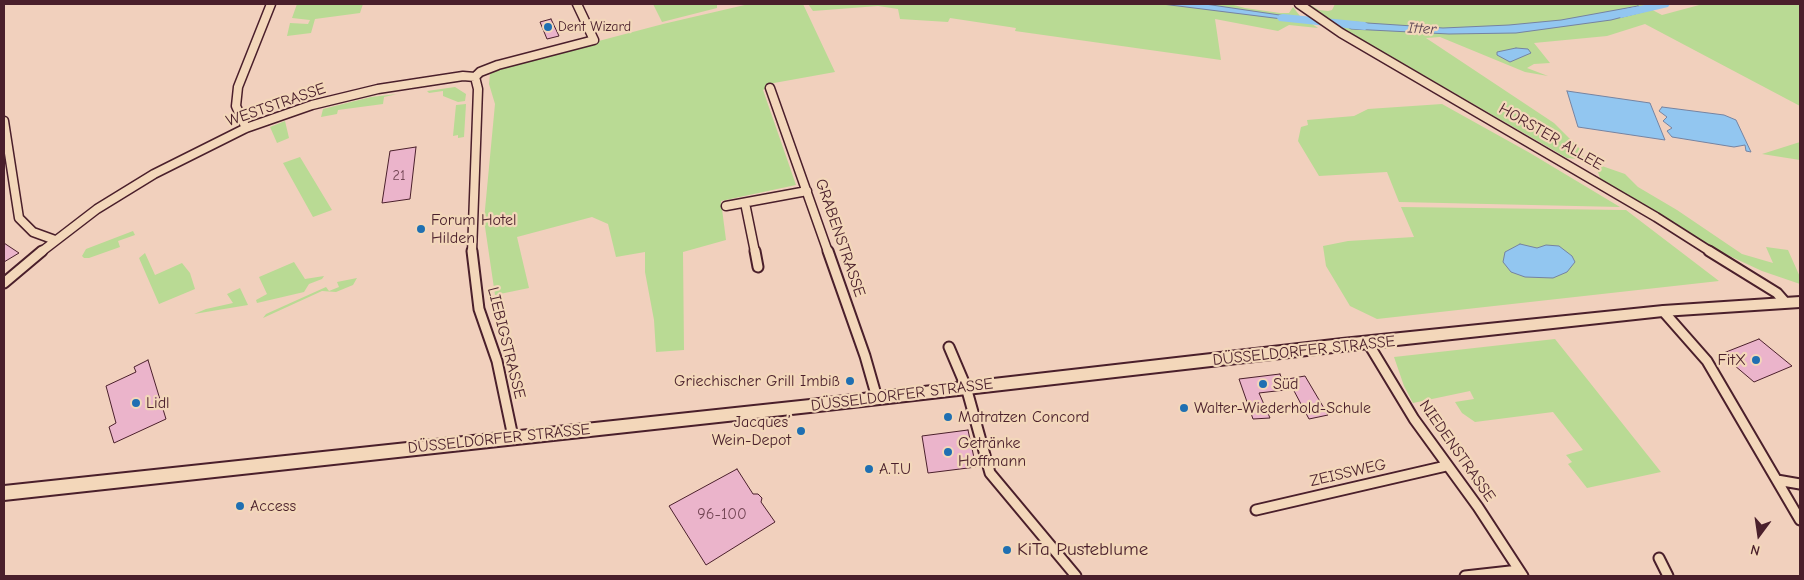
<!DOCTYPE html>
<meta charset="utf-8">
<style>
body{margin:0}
#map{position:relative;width:1804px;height:580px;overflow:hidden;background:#f1d0bd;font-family:"Comic Neue",sans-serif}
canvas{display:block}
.frame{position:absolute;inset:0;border:5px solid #4a1f2b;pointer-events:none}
.north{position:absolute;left:1734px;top:510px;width:50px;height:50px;-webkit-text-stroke:4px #f3d7ba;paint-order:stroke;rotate:194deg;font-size:14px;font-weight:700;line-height:20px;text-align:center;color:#4a1f2b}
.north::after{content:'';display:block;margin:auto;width:18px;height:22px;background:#4a1f2b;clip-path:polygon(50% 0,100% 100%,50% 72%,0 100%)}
</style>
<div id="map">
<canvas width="1804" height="580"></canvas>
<div class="frame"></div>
<div class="north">N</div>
</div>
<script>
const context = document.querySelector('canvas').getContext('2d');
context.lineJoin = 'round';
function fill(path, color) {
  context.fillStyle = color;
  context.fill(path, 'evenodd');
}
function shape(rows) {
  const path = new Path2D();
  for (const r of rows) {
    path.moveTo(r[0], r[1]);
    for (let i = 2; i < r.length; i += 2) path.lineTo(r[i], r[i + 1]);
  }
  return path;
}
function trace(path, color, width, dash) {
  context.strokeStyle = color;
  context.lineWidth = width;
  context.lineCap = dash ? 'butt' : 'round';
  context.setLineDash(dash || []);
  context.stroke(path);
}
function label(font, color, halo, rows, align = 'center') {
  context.font = font + ' "Comic Neue",sans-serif';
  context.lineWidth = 4.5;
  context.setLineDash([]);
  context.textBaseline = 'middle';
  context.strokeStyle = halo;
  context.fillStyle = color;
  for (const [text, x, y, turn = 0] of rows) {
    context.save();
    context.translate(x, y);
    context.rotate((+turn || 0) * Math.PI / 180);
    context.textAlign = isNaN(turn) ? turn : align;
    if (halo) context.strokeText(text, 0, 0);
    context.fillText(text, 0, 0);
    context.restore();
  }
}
fill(shape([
 [297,4,363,4,360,13,315,19,311,33,287,36,290,23,308,24,310,20,292,18],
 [653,4,717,4,717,8,662,22],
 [749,4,803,4,835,72,774,83,763,90,796,185,721,201,726,240,683,252,684,350,656,352,654,320,645,272,645,252,616,257,608,224,592,217,517,237,529,288,495,295,484,220,495,104,489,84,490,74,508,65,663,24],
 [808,4,1230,4,1245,8,1280,13,1289,13,1293,7,1300,16,1318,28,1289,25,1278,31,1215,19,1221,60,1015,31,1016,28,950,18,948,22,900,19,898,9,878,6,813,11],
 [1301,4,1309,4,1319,10,1328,11,1332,10,1335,4,1641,4,1662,15,1703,4,1800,4,1800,106,1645,24,1607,36,1534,43,1550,63,1534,64,1527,68,1548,76,1525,72,1440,37,1426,38,1554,123,1581,150,1580,154,1588,160,1567,158,1314,12,1321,12],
 [455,87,466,94,465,101,458,102,443,96,443,91,429,93,427,91],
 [397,94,384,97,383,104,338,110,337,114,321,117,323,109,371,97],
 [466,104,464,137,458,138,458,135,453,136,456,105],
 [1442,104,1530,153,1620,207,1399,202,1387,172,1319,176,1298,141,1301,127,1308,125,1307,120,1354,116,1368,109],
 [285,121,289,138,277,143,270,127],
 [1800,142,1800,160,1762,154],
 [300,157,332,210,313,217,283,163],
 [1602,166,1625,174,1638,187,1677,210,1742,254,1773,263,1766,247,1788,250,1800,277,1800,284,1762,271,1721,252,1608,184,1600,178,1598,172],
 [1401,207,1626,210,1719,281,1377,319,1350,306,1326,266,1323,246,1348,241,1414,237],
 [133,231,135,235,118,241,120,247,89,258,84,258,82,256,86,249],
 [145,253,155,275,182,263,190,273,195,289,159,304,139,258],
 [294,262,305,279,324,276,322,279,309,284,304,292,257,303,256,300,267,294,259,277],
 [357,278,353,285,336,292,322,291,263,318,266,314,326,287,329,291,339,287,337,282],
 [240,288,248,305,194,314,206,309,233,303,227,294],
 [1555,339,1587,379,1661,472,1587,488,1568,464,1572,462,1566,455,1583,450,1553,412,1475,422,1462,413,1455,402,1474,399,1470,391,1413,403,1404,386,1394,357]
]), '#b9da94');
const water = shape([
 [1162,4,1205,4,1300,18,1306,22,1162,4],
 [1638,6,1646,11,1611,20,1516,33,1449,34,1351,29,1337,21,1443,28,1509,25,1561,20,1638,6],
 [1516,48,1528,49,1531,53,1510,62,1497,55,1497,52,1516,48],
 [1567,91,1650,103,1665,140,1578,127,1567,91],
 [1662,107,1724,115,1736,120,1751,152,1746,151,1745,145,1734,147,1672,137,1667,131,1672,128,1663,121,1667,117,1659,111,1662,107],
 [1520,244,1537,248,1546,245,1559,246,1572,256,1575,262,1567,272,1553,278,1525,277,1511,272,1503,262,1505,252,1520,244]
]);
fill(water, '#92c6f0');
trace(water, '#7583a1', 1);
fill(shape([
 [1649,4,1670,4,1668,7,1621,18,1615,14,1617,11,1649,4],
 [1283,14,1365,22,1371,26,1365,30,1279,21,1277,18,1279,15,1283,14]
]), '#92c6f0');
const building = shape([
 [551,19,559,36,547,39,540,22,551,19],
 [416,147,410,199,382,203,390,151,416,147],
 [4,243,19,253,4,262,4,243],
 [1759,339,1792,366,1754,382,1721,354,1759,339],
 [148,360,166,419,114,443,109,427,116,423,106,386,136,372,134,367,148,360],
 [1280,374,1282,380,1305,376,1328,415,1309,419,1293,389,1259,393,1270,418,1253,419,1239,379,1280,374],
 [968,430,976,467,928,473,922,436,968,430],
 [737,469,753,494,758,494,762,498,761,502,775,522,706,565,669,506,737,469]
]);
fill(building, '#ebb4cb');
trace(building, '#4a1f2b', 1);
const streetFar1 = shape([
 [1299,4,1341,33,1656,217,1711,252],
 [770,88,828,252],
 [4,121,19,218,33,232,55,240],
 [246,128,236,106,238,87,271,4],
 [745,203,755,252],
 [726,206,807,191],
 [41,252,97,209,154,174,246,128,312,105,378,89,463,76,475,77,480,72,498,65,594,40,577,4],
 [472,252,478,89,475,77]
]);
const street = shape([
 [472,251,479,309,497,361,513,437],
 [755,251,758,267],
 [828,251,865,356,877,398],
 [1709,251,1777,293,1784,301],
 [4,283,42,251],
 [1663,311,1707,361,1800,520],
 [1368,343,1414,419,1478,507,1523,576],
 [949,347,966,387,990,473,1076,576],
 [1777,480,1800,484],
 [1256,510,1446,466],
 [1659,558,1668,576],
 [1465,576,1519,570]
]);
const primary = shape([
 [1800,297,1800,307,1663,316,1342,351,810,412,4,500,4,486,810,400,1342,339,1663,306,1800,297]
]);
trace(streetFar1, '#4a1f2b', 11);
trace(street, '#4a1f2b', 13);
trace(primary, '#4a1f2b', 4);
trace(streetFar1, '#f3d7ba', 8);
trace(street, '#f3d7ba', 9);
fill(primary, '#f3d7ba');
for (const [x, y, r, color] of [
 [548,27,5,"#1f6fb2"],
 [421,229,5,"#1f6fb2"],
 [1756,360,5,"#1f6fb2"],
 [850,381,5,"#1f6fb2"],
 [1263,384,5,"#1f6fb2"],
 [136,403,5,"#1f6fb2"],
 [1184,408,5,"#1f6fb2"],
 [948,417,5,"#1f6fb2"],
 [801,431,5,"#1f6fb2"],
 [948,452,5,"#1f6fb2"],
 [869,469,5,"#1f6fb2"],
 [240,506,5,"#1f6fb2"],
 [1007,550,5,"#1f6fb2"]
]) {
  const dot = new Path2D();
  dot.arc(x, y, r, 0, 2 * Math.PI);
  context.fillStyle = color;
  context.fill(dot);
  trace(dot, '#f3d7ba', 2);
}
label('14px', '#4a1f2b', '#f3d7ba', [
 ["Dent Wizard",558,27]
], 'left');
label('14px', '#724453', null, [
 ["21",399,176]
]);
label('italic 15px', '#584052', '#f3d7ba', [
 ["Itter",1422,29,3]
]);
label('16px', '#4a1f2b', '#f3d7ba', [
 ["WESTSTRASSE",276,105,-19],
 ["HORSTER ALLEE",1551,137,30],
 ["GRABENSTRASSE",840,238,71],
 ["LIEBIGSTRASSE",506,343,76],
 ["DÜSSELDORFER STRASSE",1304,351,-6],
 ["DÜSSELDORFER STRASSE",902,395,-7],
 ["DÜSSELDORFER STRASSE",499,439,-6],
 ["NIEDENSTRASSE",1457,451,55],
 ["ZEISSWEG",1348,473,-13]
]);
label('16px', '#4a1f2b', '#f3d7ba', [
 ["Forum Hotel",431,220],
 ["Hilden",431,238],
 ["FitX",1746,360,"right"],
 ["Griechischer Grill Imbiß",840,381,"right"],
 ["Süd",1273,384],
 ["Lidl",146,403],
 ["Walter-Wiederhold-Schule",1194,408],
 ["Matratzen Concord",958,417],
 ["Jacques’",791,422,"right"],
 ["Wein-Depot",791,440,"right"],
 ["Getränke",958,443],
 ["Hoffmann",958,461],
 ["A.T.U",879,469],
 ["Access",250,506]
], 'left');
label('16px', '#724453', null, [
 ["96-100",722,514]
]);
label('19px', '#4a1f2b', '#f3d7ba', [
 ["KiTa Pusteblume",1017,550]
], 'left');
</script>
